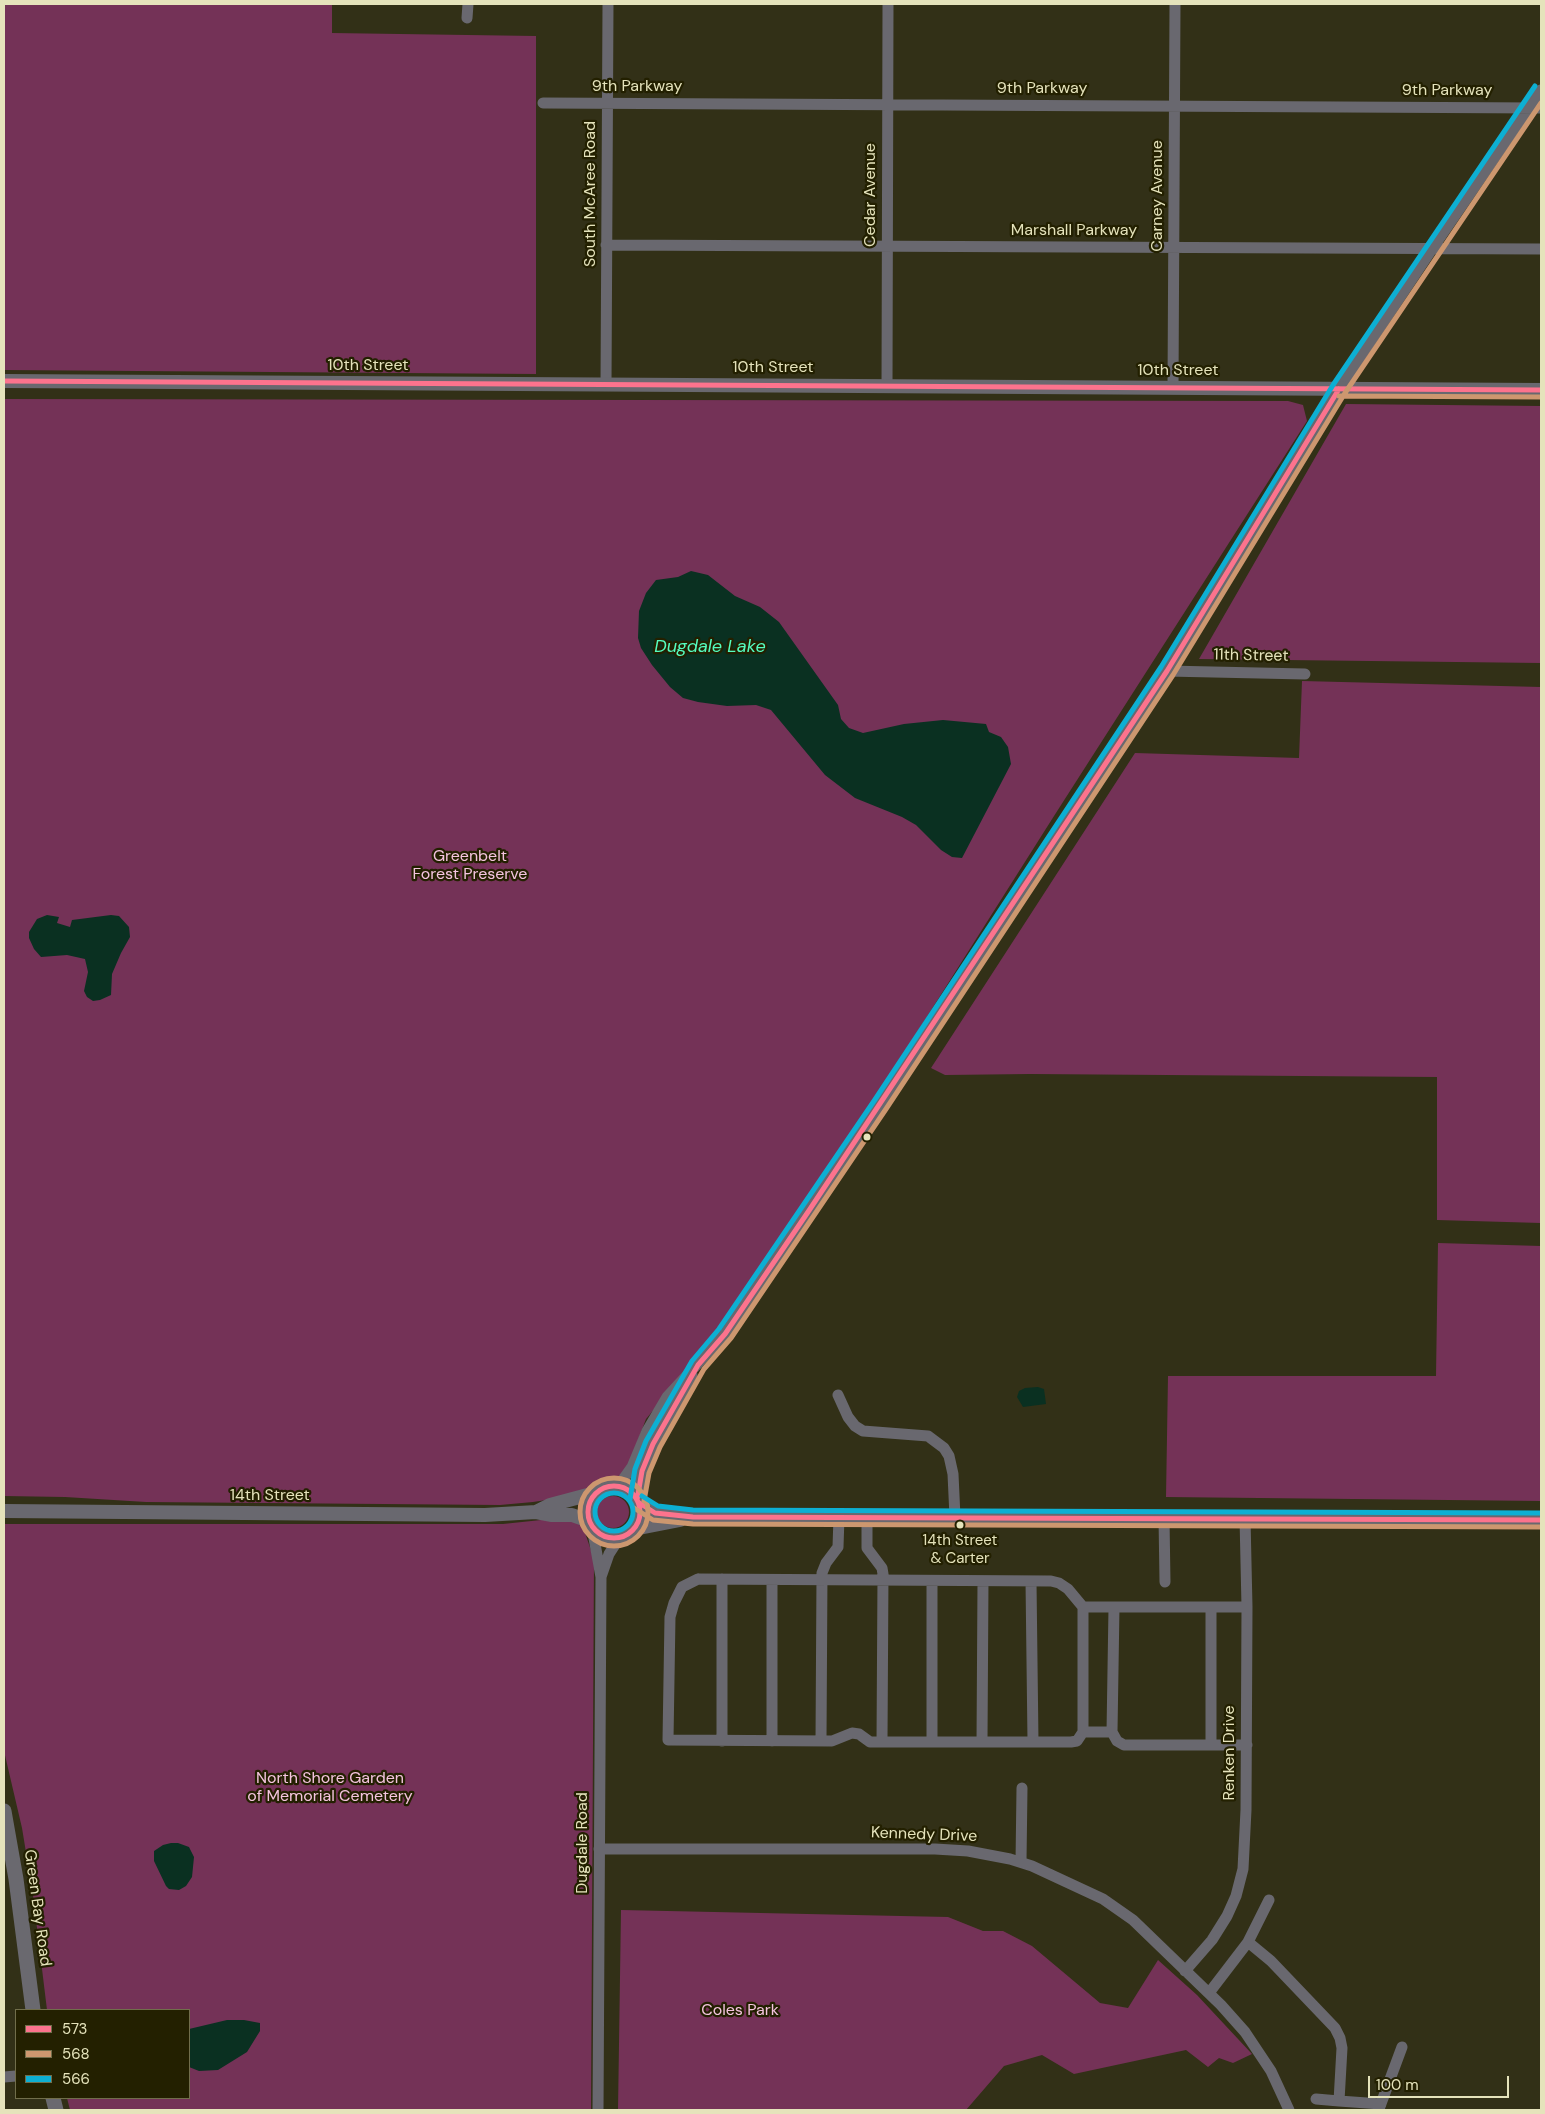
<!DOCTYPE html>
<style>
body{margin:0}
#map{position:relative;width:1545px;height:2114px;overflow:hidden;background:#323017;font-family:"DM Sans",sans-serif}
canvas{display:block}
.frame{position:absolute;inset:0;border:5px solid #e5e3bb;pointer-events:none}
.legend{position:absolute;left:15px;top:2009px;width:175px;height:90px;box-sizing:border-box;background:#232000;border:1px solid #716e4b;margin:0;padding:6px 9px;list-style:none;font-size:15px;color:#e5e3bb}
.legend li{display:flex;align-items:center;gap:10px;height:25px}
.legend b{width:25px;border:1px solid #716e4b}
.scale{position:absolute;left:1368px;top:2076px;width:141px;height:22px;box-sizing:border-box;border:2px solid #e5e3bb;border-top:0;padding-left:6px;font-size:15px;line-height:18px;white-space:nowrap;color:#e5e3bb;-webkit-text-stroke:4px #232000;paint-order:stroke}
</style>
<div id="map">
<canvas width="1545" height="2114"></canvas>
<div class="frame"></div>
<ul class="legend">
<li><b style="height:6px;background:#fc738d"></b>573</li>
<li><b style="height:6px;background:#cd976f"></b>568</li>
<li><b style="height:6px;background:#0dafd3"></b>566</li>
</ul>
<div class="scale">100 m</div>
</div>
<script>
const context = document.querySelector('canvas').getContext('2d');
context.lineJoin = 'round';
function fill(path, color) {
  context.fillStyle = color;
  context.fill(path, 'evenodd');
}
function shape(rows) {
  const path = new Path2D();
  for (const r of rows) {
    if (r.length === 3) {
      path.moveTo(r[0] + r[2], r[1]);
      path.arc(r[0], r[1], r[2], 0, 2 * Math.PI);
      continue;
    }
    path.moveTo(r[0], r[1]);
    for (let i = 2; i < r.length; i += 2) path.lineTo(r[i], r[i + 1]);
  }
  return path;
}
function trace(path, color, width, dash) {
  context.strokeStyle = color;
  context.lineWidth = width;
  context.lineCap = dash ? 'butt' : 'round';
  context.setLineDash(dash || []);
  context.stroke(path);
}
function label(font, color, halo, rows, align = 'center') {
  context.font = font + ' "DM Sans",sans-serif';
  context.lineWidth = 4.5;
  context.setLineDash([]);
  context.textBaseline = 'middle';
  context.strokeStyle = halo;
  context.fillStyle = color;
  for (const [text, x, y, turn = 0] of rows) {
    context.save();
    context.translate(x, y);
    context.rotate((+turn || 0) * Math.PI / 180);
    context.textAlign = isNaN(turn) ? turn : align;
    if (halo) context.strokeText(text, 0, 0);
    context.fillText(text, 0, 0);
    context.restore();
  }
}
fill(shape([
 [4,4,332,4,332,33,536,36,536,374,4,370],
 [4,399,1288,401,1303,405,1307,421,1054,816,757,1285,646,1419,629,1464,623,1474,611,1482,566,1497,533,1502,500,1505,146,1502,65,1497,4,1496],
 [1346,404,1541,406,1541,663,1199,659],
 [1302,681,1541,687,1541,1223,1437,1220,1437,1077,1030,1074,945,1075,931,1068,1135,753,1299,758],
 [1438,1243,1541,1246,1541,1501,1166,1497,1168,1376,1436,1376],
 [613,1512,16],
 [560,1518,576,1521,583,1527,594,1559,591,2110,70,2110,67,2098,189,2098,189,2010,47,2010,33,1895,22,1828,4,1751,4,1524,503,1524],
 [621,1910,948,1917,983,1931,1003,1931,1032,1946,1100,2003,1128,2008,1158,1960,1197,1995,1252,2054,1233,2063,1219,2058,1208,2067,1186,2050,1074,2074,1042,2055,1004,2066,966,2110,618,2110]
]), '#743257');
fill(shape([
 [691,571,708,575,735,596,760,607,779,622,838,705,841,719,849,728,863,733,904,724,943,720,986,724,989,732,1001,737,1008,747,1011,764,962,858,952,857,941,850,916,825,902,817,855,798,825,775,771,710,756,705,727,706,698,702,683,698,670,687,652,665,641,648,638,638,639,611,646,593,656,580,678,577],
 [47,915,59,917,57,923,70,927,72,920,111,915,119,916,129,927,130,937,121,953,112,974,111,995,100,1000,93,1001,87,997,84,991,88,972,85,959,67,955,41,957,34,949,29,938,29,932,37,919],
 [1038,1387,1044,1389,1046,1404,1023,1407,1017,1397,1019,1391,1025,1388],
 [171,1843,178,1843,189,1847,194,1857,192,1877,186,1886,179,1890,169,1889,166,1886,154,1861,154,1851,163,1845],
 [227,2020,244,2020,260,2023,260,2031,247,2052,218,2070,199,2071,189,2067,189,2029]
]), '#0a3021');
trace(shape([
 [467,18,468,4],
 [543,103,1541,108],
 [606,245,1541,249],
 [606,385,608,4],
 [887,386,888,4],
 [1173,388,1175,4],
 [1167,671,1305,674],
 [838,1395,848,1417,855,1426,863,1431,928,1436,944,1448,949,1456,953,1474,955,1517],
 [614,1486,622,1481,632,1467,647,1431,667,1397,725,1334,880,1105,1167,671,1339,389,1432,249,1541,90],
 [637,1500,642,1471,653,1444,692,1375],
 [867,1517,867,1548,882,1568,883,1574,882,1742],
 [1164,1518,1165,1582],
 [592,1527,601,1577,598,2110],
 [601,1577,609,1554,620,1537],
 [698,1579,1051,1581,1059,1583,1068,1589,1083,1607,1083,1732,1077,1741,1071,1742,870,1742,859,1734,852,1733,832,1741,668,1740,670,1617,674,1603,682,1587,698,1579],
 [932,1581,932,1742],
 [1031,1581,1033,1742],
 [1083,1607,1247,1607],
 [1211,1607,1211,1745],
 [1083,1732,1112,1732,1117,1741,1124,1745,1247,1745],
 [1112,1732,1114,1607],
 [722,1741,722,1579],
 [772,1741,772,1580],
 [821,1741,822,1573,826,1563,838,1547,839,1517],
 [982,1742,983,1581],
 [599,1849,935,1849,968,1851,1010,1859,1032,1866,1103,1899,1133,1920,1221,2005,1245,2032,1271,2071,1289,2110],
 [1021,1862,1022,1788],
 [1248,1942,1271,1961,1335,2028,1340,2038,1342,2048,1339,2101,1381,2104],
 [1185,1971,1212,1940,1227,1916,1236,1896,1243,1869,1246,1810,1247,1607,1245,1518],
 [1209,1993,1248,1942,1269,1900],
 [4,2077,16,2076],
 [1316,2099,1339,2101],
 [1379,2109,1402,2047]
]), '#69686f', 11);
trace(shape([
 [4,381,1541,390],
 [614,1512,26],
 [638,1502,655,1513,693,1517,1541,1520],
 [4,1511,485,1515,536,1512,552,1515,572,1515,589,1521],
 [536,1512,550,1505,595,1493],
 [634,1529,680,1520]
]), '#69686f', 14);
trace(shape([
 [4,1811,16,1879,33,2010],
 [53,2098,56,2110]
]), '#6a696f', 15);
trace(shape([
 [4,381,1541,390],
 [614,1512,26],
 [637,1500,642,1471,653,1444,698,1365,725,1334,808,1212,1167,671,1339,389],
 [638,1502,655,1513,693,1517,1541,1520]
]), '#fc738d', 5);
trace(shape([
 [1339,396,1541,397],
 [614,1512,34],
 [644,1501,649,1473,660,1447,704,1369,731,1338,886,1109,1173,675,1345,393,1541,103],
 [634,1508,653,1520,693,1524,1541,1527]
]), '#cd976f', 5);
trace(shape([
 [614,1512,19],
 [642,1496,658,1506,693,1510,1541,1513],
 [630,1499,635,1469,646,1441,692,1361,719,1329,874,1101,1161,667,1333,385,1535,86]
]), '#0dafd3', 5);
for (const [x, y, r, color] of [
 [867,1137,4.5,"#e5e3bb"],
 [960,1525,4.5,"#e5e3bb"]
]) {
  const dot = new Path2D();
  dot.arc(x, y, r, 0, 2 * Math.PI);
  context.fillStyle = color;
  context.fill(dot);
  trace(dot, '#232000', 2);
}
label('15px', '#e5e3bb', '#232000', [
 ["14th Street",960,1541],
 ["& Carter",960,1559]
]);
label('16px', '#e5e3bb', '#232000', [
 ["9th Parkway",637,87],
 ["9th Parkway",1042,89],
 ["9th Parkway",1447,91],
 ["South McAree Road",591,194,-90],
 ["Cedar Avenue",871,195,-90],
 ["Carney Avenue",1158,196,-90],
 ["Marshall Parkway",1074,231],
 ["10th Street",368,366],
 ["10th Street",773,368],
 ["10th Street",1178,371],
 ["11th Street",1251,656,1],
 ["14th Street",270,1496],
 ["Renken Drive",1230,1753,-90],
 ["Kennedy Drive",924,1835,2],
 ["Dugdale Road",583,1843,-90],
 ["Green Bay Road",37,1908,82]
]);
label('16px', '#f5c4df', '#232000', [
 ["Greenbelt",470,857],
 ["Forest Preserve",470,875],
 ["North Shore Garden",330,1779],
 ["of Memorial Cemetery",330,1797],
 ["Coles Park",740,2011]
]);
label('italic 18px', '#54fdc0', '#232000', [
 ["Dugdale Lake",710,647]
]);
</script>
